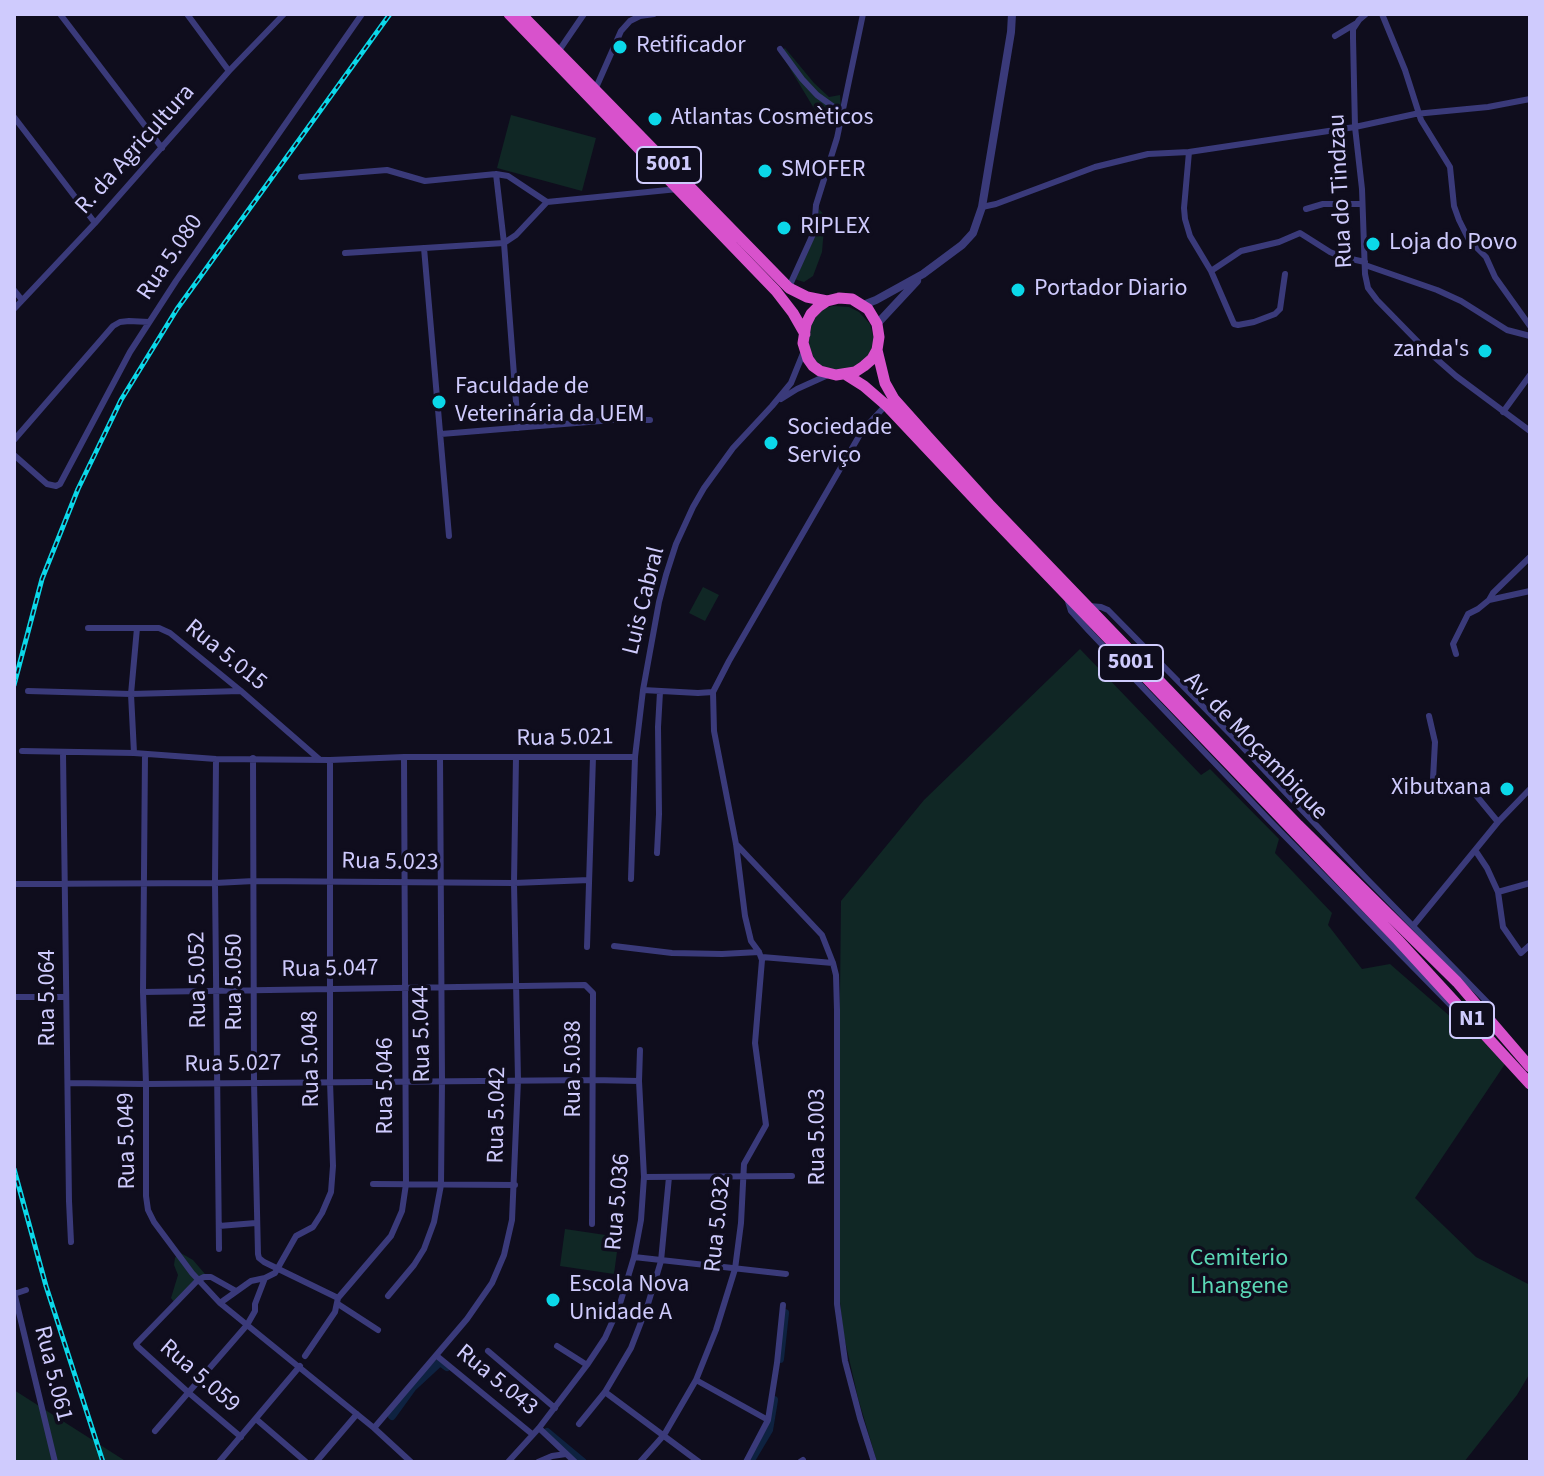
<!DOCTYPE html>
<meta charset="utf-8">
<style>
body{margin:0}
#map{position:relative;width:1544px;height:1476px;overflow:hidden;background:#0f0d1d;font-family:"Source Sans 3",sans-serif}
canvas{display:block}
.frame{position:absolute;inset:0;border:16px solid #cfcbfd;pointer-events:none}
</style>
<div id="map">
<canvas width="1544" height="1476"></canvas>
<div class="frame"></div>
</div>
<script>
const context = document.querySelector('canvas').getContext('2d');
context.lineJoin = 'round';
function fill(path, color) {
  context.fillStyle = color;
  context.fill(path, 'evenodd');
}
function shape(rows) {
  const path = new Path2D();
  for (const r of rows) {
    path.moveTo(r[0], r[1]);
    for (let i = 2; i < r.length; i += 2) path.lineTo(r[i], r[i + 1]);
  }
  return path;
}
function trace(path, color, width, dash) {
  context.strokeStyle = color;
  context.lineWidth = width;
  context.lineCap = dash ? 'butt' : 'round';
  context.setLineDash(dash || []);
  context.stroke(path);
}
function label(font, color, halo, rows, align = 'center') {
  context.font = font + ' "Source Sans 3",sans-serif';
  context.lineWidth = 7;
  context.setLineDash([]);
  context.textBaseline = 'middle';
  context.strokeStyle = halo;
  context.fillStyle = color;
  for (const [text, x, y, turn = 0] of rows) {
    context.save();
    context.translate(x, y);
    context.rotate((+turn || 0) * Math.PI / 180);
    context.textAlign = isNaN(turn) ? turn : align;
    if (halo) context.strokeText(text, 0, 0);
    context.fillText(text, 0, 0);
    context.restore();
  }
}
fill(shape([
 [785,48,814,83,829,97,840,95,841,108,836,124,828,119,823,123,818,115,780,52],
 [511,115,596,138,582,191,497,168],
 [819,209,825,216,822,252,813,276,804,282,791,278,816,233],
 [833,306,849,307,859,312,870,324,874,339,874,350,859,369,820,371,802,333,821,309],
 [703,587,719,595,705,621,689,613],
 [1080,649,1201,775,1210,769,1279,839,1275,853,1332,913,1328,925,1362,969,1390,964,1452,1018,1461,1018,1505,1064,1415,1198,1476,1257,1530,1285,1530,1373,1517,1395,1464,1462,877,1462,858,1398,843,1332,837,1272,841,901,924,800],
 [565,1229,619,1237,614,1274,560,1266],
 [179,1252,193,1260,205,1274,177,1306,171,1298,178,1275,174,1265,175,1258],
 [14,1390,127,1462,14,1462]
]), '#102725');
trace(shape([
 [780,1359,785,1313],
 [392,1416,413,1387,440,1362,447,1367],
 [547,1432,583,1462],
 [750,1462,769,1430,774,1400]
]), '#0e2240', 8);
trace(shape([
 [60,14,162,148],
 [187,14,229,71],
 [1366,14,1359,20,1353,29,1353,38,1355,127,1362,189,1365,274,1368,288,1377,300,1423,347,1456,376,1530,431],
 [1382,14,1405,70,1421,120,1450,167,1454,206,1459,220,1469,240,1486,257,1495,277,1530,326],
 [1335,36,1355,24],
 [780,49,802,79,817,95,842,113],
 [558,52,584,14],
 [595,90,621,31,630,21,640,16,654,14],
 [14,117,95,223],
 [496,174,504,243,518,428],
 [301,177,387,170,425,181,496,174,508,176,547,202,678,189],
 [982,207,996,204,1095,167,1148,154,1189,152],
 [1306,209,1323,204,1362,204],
 [424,248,449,536],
 [345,253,504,243,516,235,547,202],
 [1365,265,1437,290,1461,301,1507,330,1530,336],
 [1211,271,1241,251,1279,242,1300,233,1330,252,1342,257,1365,262],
 [1285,274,1280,309,1275,314,1254,322,1238,325,1234,324,1211,271,1190,236,1185,219,1184,208,1189,152,1355,127,1415,114,1488,107,1530,99],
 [789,287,814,232,816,205,837,138,863,14],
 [14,290,22,300],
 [14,309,95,223,229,71,284,14],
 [781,399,797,389,828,375],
 [1503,412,1530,375],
 [441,434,613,420,650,420],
 [14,440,113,326,120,322,129,321,149,322],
 [14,455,47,484,56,486,60,484,130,352,176,281,362,14],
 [1067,598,1071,611,1089,631,1269,820,1467,1022],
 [1489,600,1493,593,1530,557],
 [1089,606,1101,607,1108,610,1234,738,1366,878,1492,1007,1486,1016],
 [88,628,159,628,170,633,241,691,319,759],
 [1456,654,1453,644,1468,614,1478,609,1489,600,1530,591],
 [643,690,698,693,713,692],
 [28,691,131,694,241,691],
 [1429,716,1435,742,1433,779,1434,785,1439,789,1455,785,1464,785,1475,794,1498,822],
 [22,751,134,753,216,759,330,760,404,757,635,757,643,690,659,602,666,575,676,544,693,507,704,488,733,448,772,406,791,383,804,351],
 [63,753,69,1201,71,1242],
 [134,753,131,694,137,628],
 [145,754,143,992,146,1084,146,1196,148,1210,154,1222,192,1273,220,1303,374,1428,411,1462],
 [253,758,254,1082,258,1254,259,1258,264,1262,338,1298],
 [216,759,215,883,219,1249],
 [736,844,822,935,833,963,836,975,837,1010,837,1304,845,1361,860,1418,874,1462],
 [1475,850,1487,868,1498,892,1530,883],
 [657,853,659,814,658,727,660,692],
 [631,879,635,757],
 [14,884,215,883,254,881,514,883,589,880],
 [1498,892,1503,927,1521,953,1530,945],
 [1413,926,1498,822,1530,789],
 [614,946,672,953,722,954,759,952],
 [587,947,593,757],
 [762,957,833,963],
 [143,992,585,985,593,993,592,1224],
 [14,997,66,997],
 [68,1083,146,1084,593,1080,639,1081],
 [644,1177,792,1176],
 [373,1184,515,1185],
 [219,1226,256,1223],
 [634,1257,786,1274],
 [236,1291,211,1277,204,1277,198,1280,136,1344,137,1346,189,1393,241,1437],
 [14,1292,55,1462],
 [14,1294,26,1290],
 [388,1296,414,1265,424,1249,434,1222,441,1185,442,1081,440,757],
 [338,1298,391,1236,402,1211,406,1184,404,757],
 [220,1303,251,1281,265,1278,275,1273,296,1236,313,1227,322,1213,331,1192,333,1166,330,1082,330,760],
 [338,1304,378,1330],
 [557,1346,587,1365],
 [488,1351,555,1408],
 [305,1356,335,1312,338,1298],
 [437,1356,532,1434],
 [696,1380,768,1420],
 [605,1392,699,1462],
 [256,1419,306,1462],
 [579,1424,605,1392,631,1348,648,1304,661,1261,669,1177],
 [374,1428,467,1319,492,1283,504,1255,512,1220,518,1080,514,883,516,757],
 [539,1428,575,1462],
 [155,1431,247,1325,255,1311,255,1304,265,1278],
 [219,1462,300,1366],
 [316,1462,357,1414],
 [508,1462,539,1428,587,1365,605,1338,619,1307,634,1257,641,1220,644,1177,639,1081,640,1050],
 [538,1462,552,1456,566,1454],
 [640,1462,664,1435,696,1380,716,1330,735,1269,741,1223,744,1164,766,1125,755,1043,762,960,759,952,751,941,745,916,736,844,714,731,713,692,729,661,862,431,886,405],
 [746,1462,768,1420,777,1363,783,1305],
 [800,1462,803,1460]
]), '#3a3a7a', 6);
trace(shape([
 [863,305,876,300,923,274,962,245,973,233,982,207,1011,32,1012,14],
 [877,324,917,281]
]), '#3a3a7a', 8);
trace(shape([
 [509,14,776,291,793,313,805,334],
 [521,14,789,288,807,297,827,301],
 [839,298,852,299,868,309,877,324,879,337,877,350,872,359,864,366,855,372,836,375,820,371,813,366,808,359,803,343,806,324,811,314,818,307,827,301,839,298],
 [877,350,885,383,894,399,928,437,989,504,1298,825,1457,982,1530,1067],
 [845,374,864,386,886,405,983,508,1398,940,1530,1084]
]), '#d852cc', 11);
const rail = shape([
 [14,685,42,579,78,489,121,400,177,309,390,14],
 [14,1169,46,1286,103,1462]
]);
trace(rail, '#0bd8e9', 5);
trace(rail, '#0f0d1d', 2, [6]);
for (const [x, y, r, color] of [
 [620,47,8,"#0bd8e9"],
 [655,119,8,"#0bd8e9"],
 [765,171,8,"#0bd8e9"],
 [784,228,8,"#0bd8e9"],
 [1373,244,8,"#0bd8e9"],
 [1018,290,8,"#0bd8e9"],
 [1485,351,8,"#0bd8e9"],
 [439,402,8,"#0bd8e9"],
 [771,443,8,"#0bd8e9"],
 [1507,789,8,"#0bd8e9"],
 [553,1300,8,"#0bd8e9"]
]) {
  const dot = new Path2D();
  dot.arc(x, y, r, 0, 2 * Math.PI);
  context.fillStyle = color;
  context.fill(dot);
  trace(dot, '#0f0d1d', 3);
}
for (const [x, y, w] of [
 [669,165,64],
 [1131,663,64],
 [1472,1020,44]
]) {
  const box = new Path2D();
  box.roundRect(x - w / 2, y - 18, w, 36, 6);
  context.fillStyle = '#0f0d1d';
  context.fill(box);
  trace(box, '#cfcbfd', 2);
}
label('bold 22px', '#cfcbfd', null, [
 ["5001",669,165],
 ["5001",1131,663],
 ["N1",1472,1020]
]);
label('24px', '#cfcbfd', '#0f0d1d', [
 ["Retificador",636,47],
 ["Atlantas Cosmèticos",671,119],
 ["SMOFER",781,171],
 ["RIPLEX",800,228],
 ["Loja do Povo",1389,244],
 ["Portador Diario",1034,290],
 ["zanda's",1469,351,"right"],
 ["Faculdade de",455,388],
 ["Veterinária da UEM",455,416],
 ["Sociedade",787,429],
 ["Serviço",787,457],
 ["Xibutxana",1491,789,"right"],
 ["Escola Nova",569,1286],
 ["Unidade A",569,1314]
], 'left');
label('24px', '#cfcbfd', '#0f0d1d', [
 ["R. da Agricultura",136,150,-48],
 ["Rua do Tindzau",1342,191,-93],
 ["Rua 5.080",171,258,-56],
 ["Luis Cabral",645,601,-76],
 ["Rua 5.015",225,656,39],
 ["Rua 5.021",565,739,-1],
 ["Av. de Moçambique",1255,747,46],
 ["Rua 5.023",390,863,1],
 ["Rua 5.047",330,970,-1],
 ["Rua 5.052",199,980,-91],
 ["Rua 5.050",236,982,-90],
 ["Rua 5.064",49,998,-90],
 ["Rua 5.044",423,1034,-91],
 ["Rua 5.048",312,1059,-91],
 ["Rua 5.027",233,1065,-1],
 ["Rua 5.038",575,1069,-90],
 ["Rua 5.046",387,1086,-90],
 ["Rua 5.042",498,1115,-89],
 ["Rua 5.003",819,1137,-90],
 ["Rua 5.049",128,1141,-91],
 ["Rua 5.036",619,1202,-85],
 ["Rua 5.032",719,1224,-84],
 ["Rua 5.061",52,1374,76],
 ["Rua 5.059",199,1377,41],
 ["Rua 5.043",496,1381,39]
]);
label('24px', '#5bd8b6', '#0f0d1d', [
 ["Cemiterio",1239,1260],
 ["Lhangene",1239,1288]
]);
</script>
